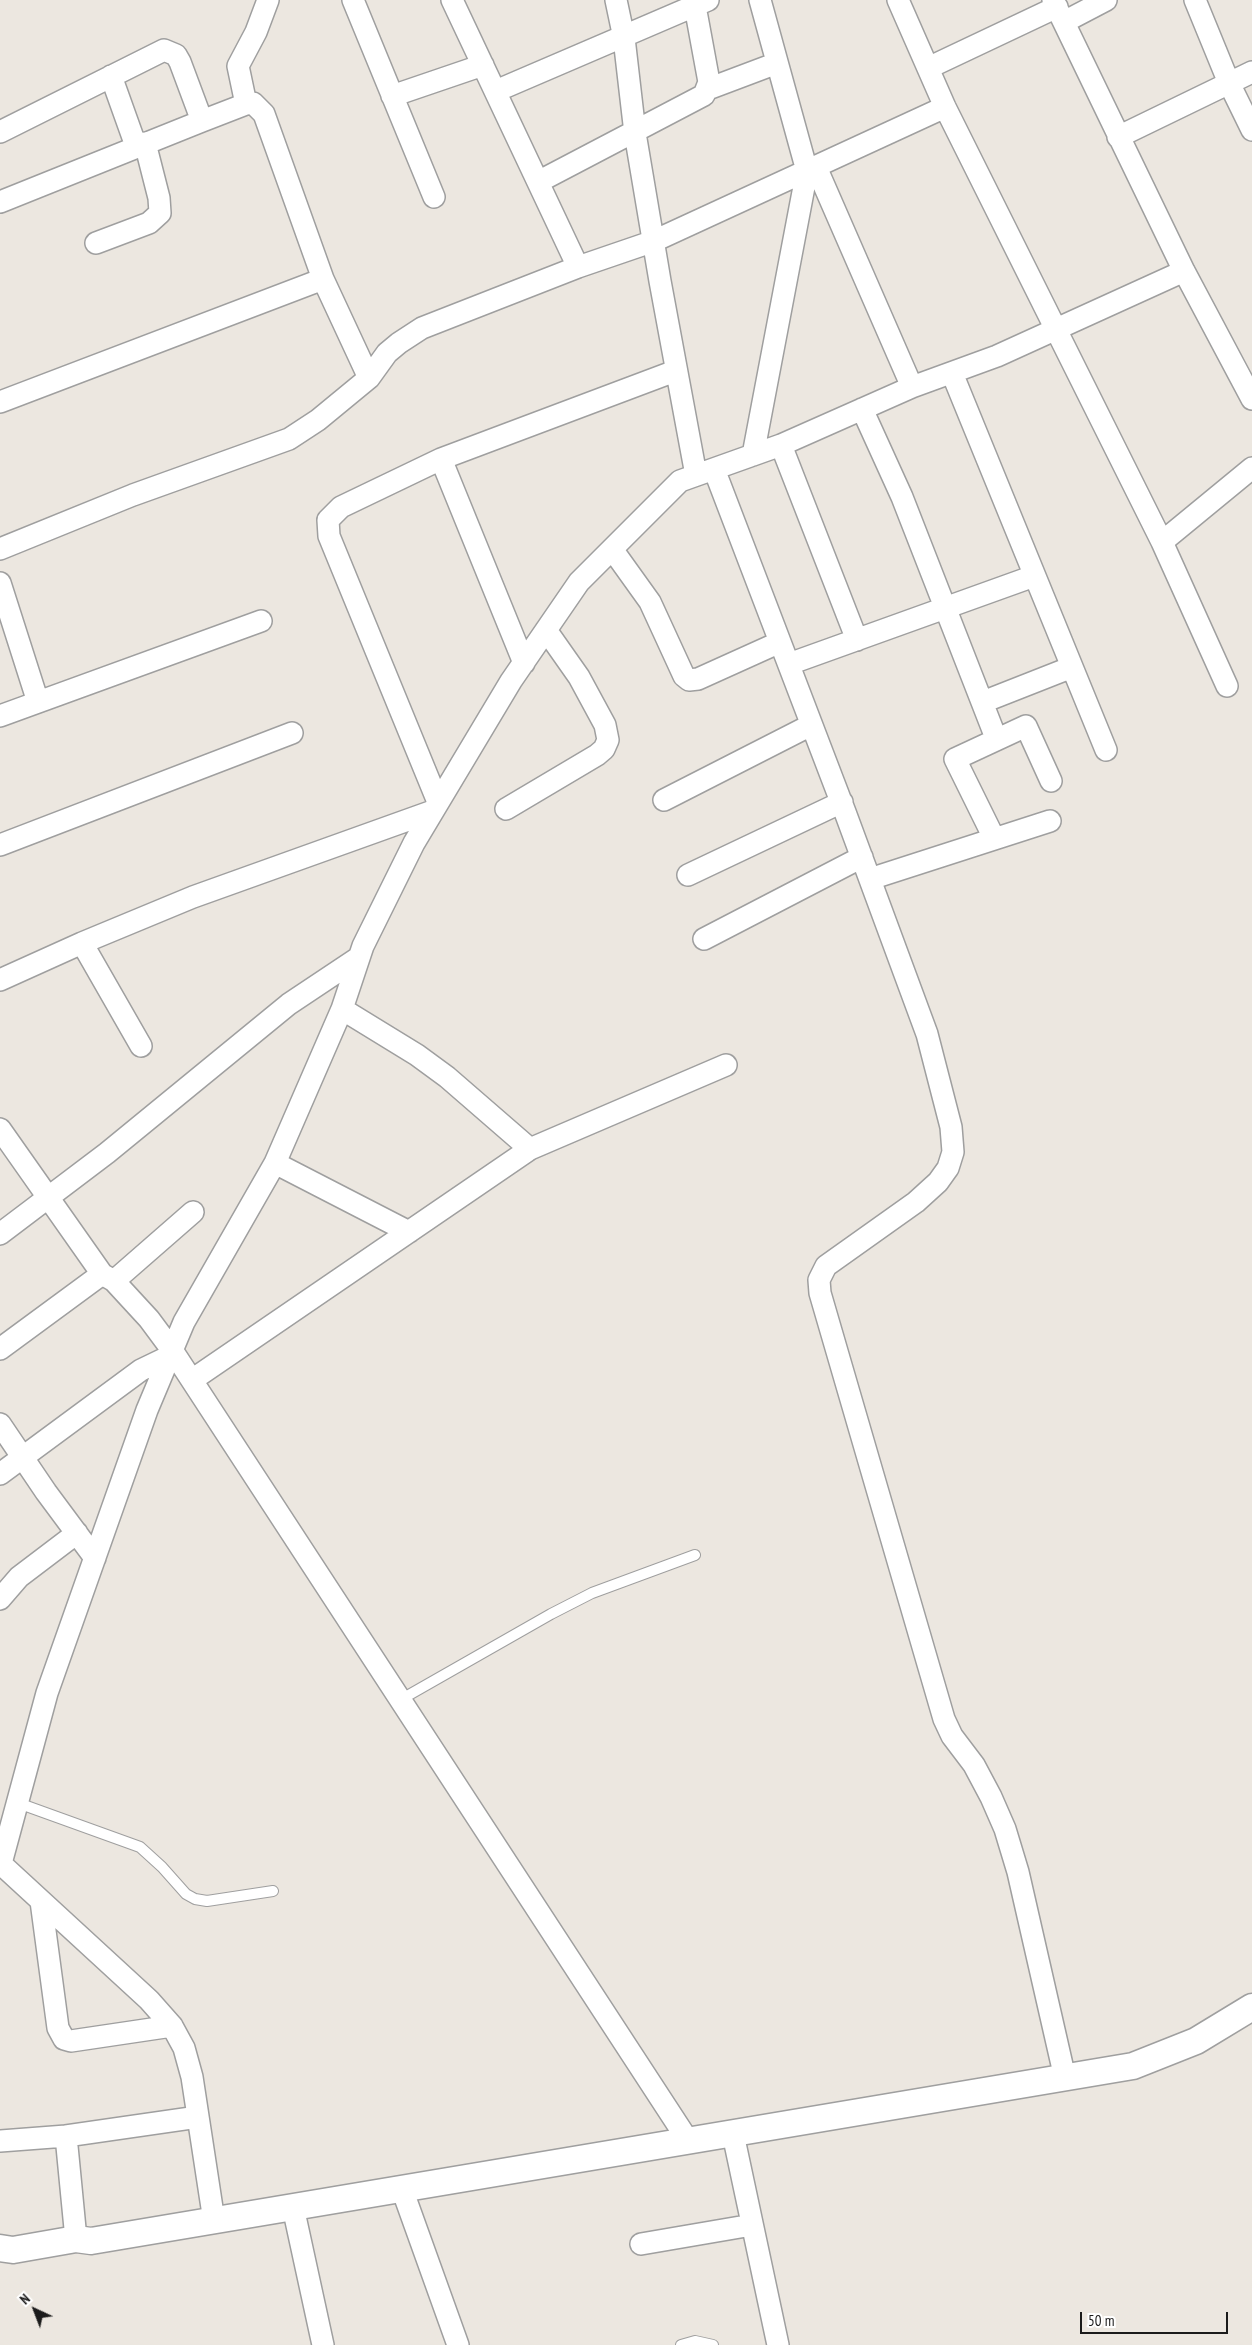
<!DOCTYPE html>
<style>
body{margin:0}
#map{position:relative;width:1252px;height:2345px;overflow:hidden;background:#ece7e0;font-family:"PT Sans Narrow",sans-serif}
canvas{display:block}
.north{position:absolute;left:10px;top:2285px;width:50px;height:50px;-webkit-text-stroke:4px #fff;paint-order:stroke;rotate:317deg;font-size:14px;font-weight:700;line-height:20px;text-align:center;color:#1b1b1b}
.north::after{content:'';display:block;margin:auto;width:18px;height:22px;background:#1b1b1b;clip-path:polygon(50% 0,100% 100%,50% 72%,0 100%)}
.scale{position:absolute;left:1080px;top:2312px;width:148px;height:22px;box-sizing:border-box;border:2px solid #1b1b1b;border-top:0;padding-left:6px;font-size:15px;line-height:18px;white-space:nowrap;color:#1b1b1b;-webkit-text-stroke:4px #fff;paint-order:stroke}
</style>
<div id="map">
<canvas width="1252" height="2345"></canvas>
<div class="north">N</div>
<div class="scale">50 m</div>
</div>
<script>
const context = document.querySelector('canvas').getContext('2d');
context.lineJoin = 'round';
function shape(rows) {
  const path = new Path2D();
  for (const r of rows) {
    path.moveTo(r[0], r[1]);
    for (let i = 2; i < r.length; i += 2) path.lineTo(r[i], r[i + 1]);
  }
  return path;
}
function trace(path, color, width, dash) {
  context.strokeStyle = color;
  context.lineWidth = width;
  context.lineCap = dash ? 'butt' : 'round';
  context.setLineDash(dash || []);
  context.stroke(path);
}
const service = shape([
 [400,1700,551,1614,592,1593,695,1555],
 [18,1803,140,1847,162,1867,186,1894,195,1899,207,1901,273,1891],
 [681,2345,695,2341,713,2345]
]);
const minor = shape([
 [353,0,434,197],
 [452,0,578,267],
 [616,0,624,38,635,133,660,281,696,475],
 [898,0,945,107,1162,542,1227,686],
 [1053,0,1184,271,1252,399],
 [1195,0,1229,83,1252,130],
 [1064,22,1106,0],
 [928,68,1057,7],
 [111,76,136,146],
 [708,89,777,63],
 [496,91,708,0],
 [392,96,483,65],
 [246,104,238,66,256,32,268,0],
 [0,132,164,50,176,55,180,62,202,121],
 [1118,137,1252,72],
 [816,167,912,387],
 [538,182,704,95,709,82,695,6],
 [0,202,202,121,246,104,253,103,264,114,323,279],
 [96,243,149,223,160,213,159,198,145,143],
 [952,373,1106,750],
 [0,402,323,279,369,378],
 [862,409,902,497,996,738],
 [781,445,857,640],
 [753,455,807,171,760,0],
 [441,459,524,663],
 [714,469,845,812,927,1034,951,1127,953,1152,948,1168,938,1182,916,1202,826,1266,819,1280,820,1293,944,1719,952,1736,974,1765,991,1797,1005,1829,1018,1872,1065,2078],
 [1162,542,1252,468],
 [0,549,133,495,289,439,318,420,369,378,387,353,399,343,422,328,578,267,654,241,945,107],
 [612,549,650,602,684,676,689,680,698,679,780,642],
 [0,583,38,702],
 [789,664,1034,576],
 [983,702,1072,667],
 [0,716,261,621],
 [664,800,811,725],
 [438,802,329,536,328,520,341,507,441,459,675,371],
 [506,809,597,755,604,749,608,740,605,725,579,677,546,630],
 [994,838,955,759,1026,726,1051,781],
 [0,845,292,733],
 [688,875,842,802],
 [870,879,1050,821],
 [704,939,862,857],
 [82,943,141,1046],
 [0,980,82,943,193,897,433,811],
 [342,1009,417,1055,447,1077,530,1149],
 [0,1129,102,1274,114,1281,149,1319,172,1350,689,2142],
 [275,1163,409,1232],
 [0,1234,107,1153,289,1004,358,958],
 [114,1281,193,1212],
 [0,1349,102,1274],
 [192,1380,530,1149,726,1065],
 [0,1424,46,1492,95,1558],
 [0,1474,141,1370,170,1356],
 [0,1599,19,1577,77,1533],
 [0,1863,149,2000,172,2026,184,2048,192,2077,214,2221],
 [0,1867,47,1693,147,1410,184,1322,275,1163,342,1009,363,946,414,843,511,681,579,582,680,481,781,445,912,387,997,356,1184,271],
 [41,1901,58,2028,64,2039,71,2041,172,2026],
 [733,2134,778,2345],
 [0,2141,66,2136],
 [402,2189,458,2345],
 [293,2207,323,2345],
 [76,2239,66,2136,198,2117],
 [641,2244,752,2225]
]);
const tertiary = shape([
 [0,2248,13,2250,76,2239,91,2241,1133,2066,1196,2041,1252,2007]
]);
trace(service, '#9f9f9f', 12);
trace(minor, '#9f9f9f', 24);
trace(tertiary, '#9f9f9f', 29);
trace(service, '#fff', 10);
trace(minor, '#fff', 21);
trace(tertiary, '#fff', 26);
</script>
